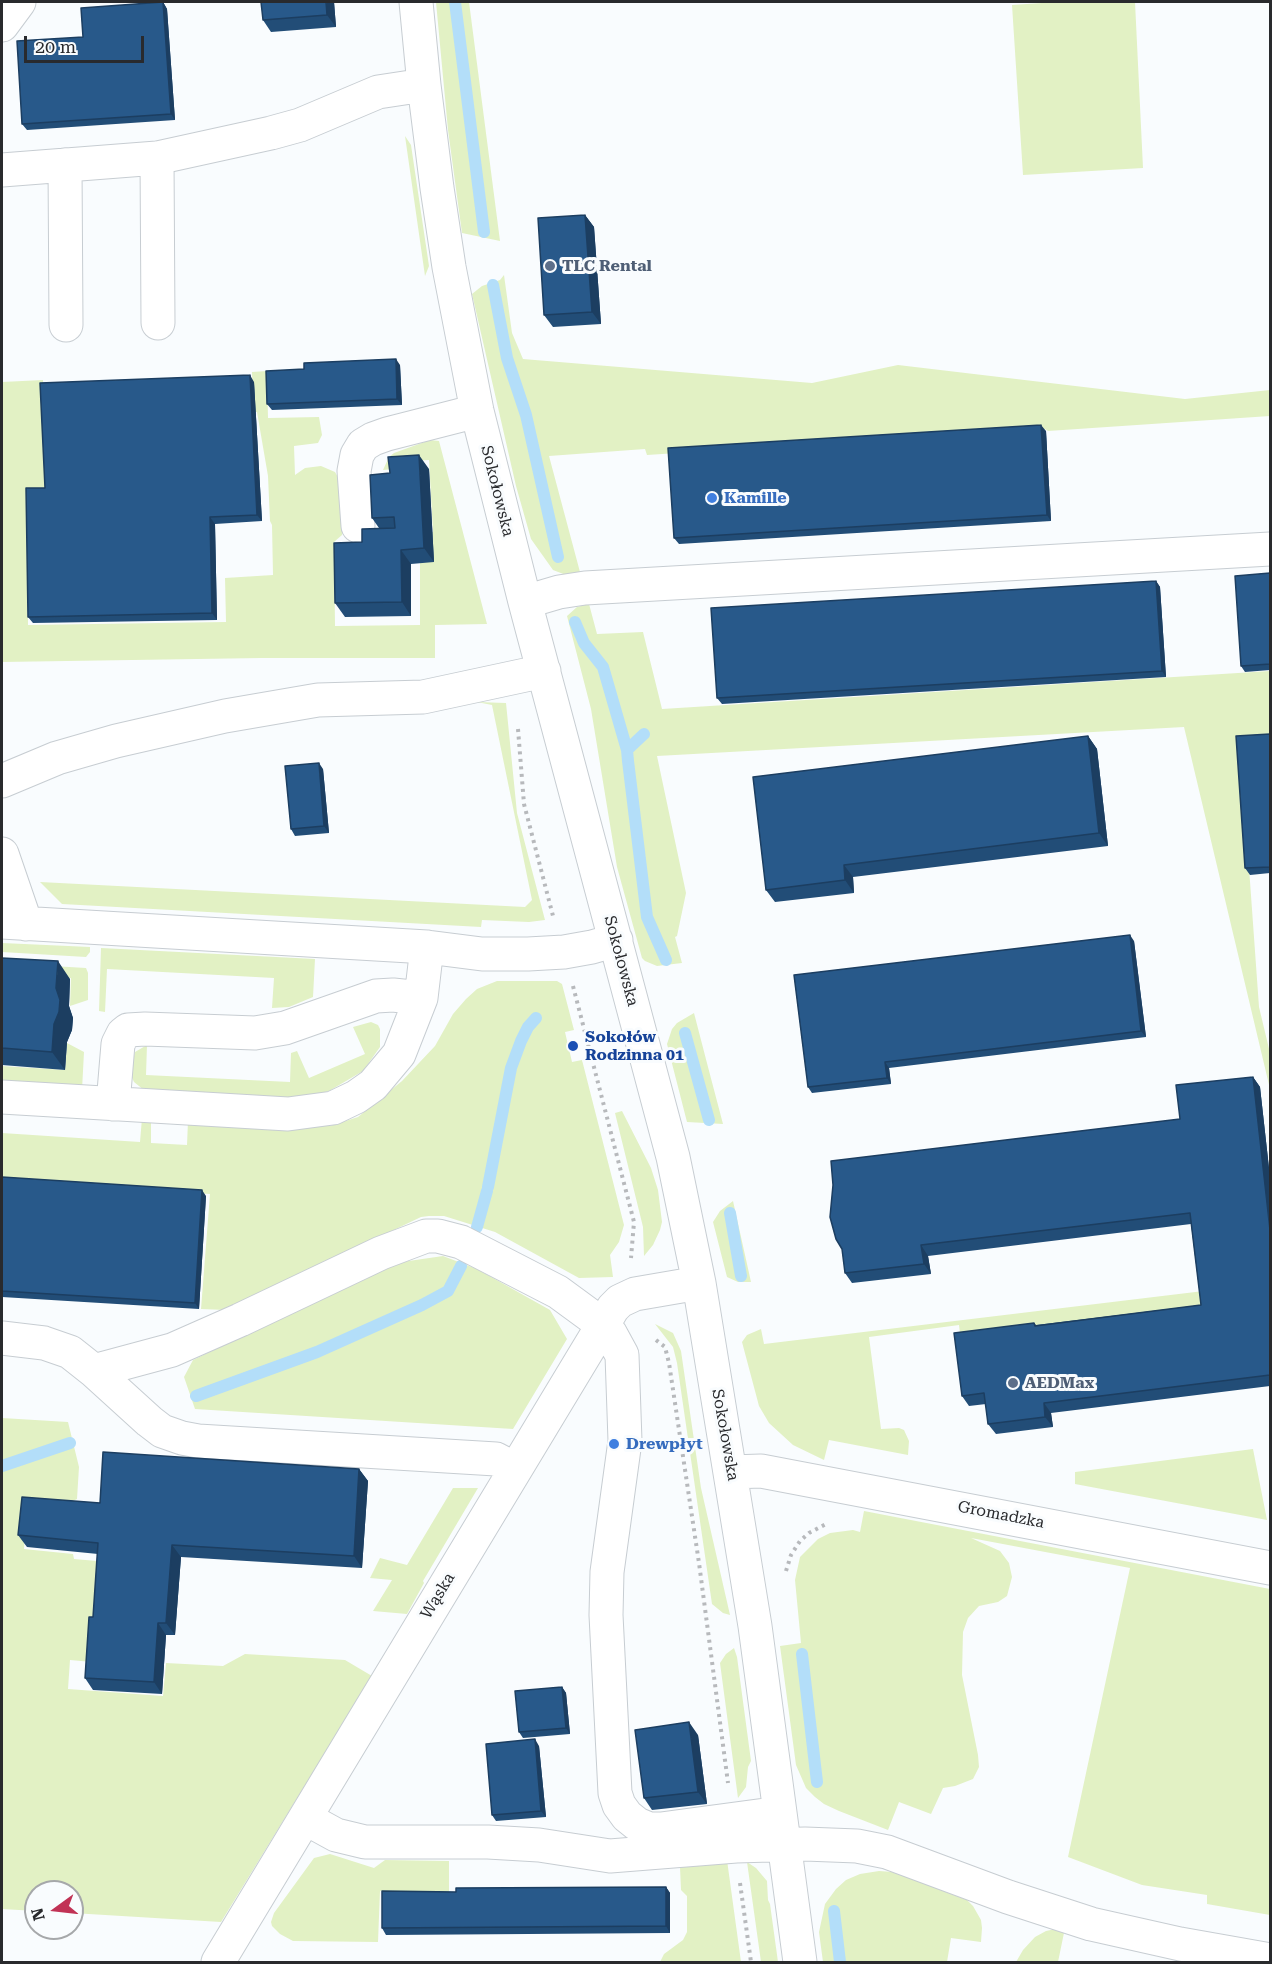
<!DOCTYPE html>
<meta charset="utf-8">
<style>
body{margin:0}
#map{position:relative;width:1272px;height:1964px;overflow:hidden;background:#f9fcfe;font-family:"Roboto Serif",serif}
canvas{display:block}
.frame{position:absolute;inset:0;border:3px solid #292a2d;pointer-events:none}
.north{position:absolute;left:24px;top:1880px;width:60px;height:60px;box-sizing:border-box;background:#f9fcfe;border:2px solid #a6a8aa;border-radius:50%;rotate:255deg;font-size:16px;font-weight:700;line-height:24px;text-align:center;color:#292a2d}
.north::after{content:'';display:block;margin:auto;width:21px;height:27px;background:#c13255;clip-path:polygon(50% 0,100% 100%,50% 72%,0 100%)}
.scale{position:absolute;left:24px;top:36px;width:120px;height:27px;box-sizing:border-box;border:3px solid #292a2d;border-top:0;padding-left:8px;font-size:18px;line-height:21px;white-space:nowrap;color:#292a2d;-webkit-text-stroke:4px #f9fcfe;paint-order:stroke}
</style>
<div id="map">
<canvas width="1272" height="1964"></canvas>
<div class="frame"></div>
<div class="north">N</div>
<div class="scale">20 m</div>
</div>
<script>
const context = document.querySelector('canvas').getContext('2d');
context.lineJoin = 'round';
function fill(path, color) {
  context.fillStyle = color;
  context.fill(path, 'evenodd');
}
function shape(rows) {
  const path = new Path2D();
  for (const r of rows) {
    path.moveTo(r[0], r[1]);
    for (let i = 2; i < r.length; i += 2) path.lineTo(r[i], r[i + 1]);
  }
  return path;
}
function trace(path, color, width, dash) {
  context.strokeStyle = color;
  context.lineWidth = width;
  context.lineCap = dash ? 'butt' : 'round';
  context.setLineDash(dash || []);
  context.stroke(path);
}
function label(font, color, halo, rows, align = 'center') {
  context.font = font + ' "Roboto Serif",serif';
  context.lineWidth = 6;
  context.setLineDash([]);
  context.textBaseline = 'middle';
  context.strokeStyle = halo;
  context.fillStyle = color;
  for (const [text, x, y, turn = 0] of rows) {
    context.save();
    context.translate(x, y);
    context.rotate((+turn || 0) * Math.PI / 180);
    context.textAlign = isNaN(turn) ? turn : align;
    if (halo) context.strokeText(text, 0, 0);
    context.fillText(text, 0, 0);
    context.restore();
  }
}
fill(shape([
 [436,2,469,2,500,241,462,233,448,130],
 [1057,2,1135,2,1143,168,1023,175,1012,5],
 [405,136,411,145,429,266,425,276],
 [504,275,512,333,523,359,812,383,898,365,1185,399,1270,390,1270,416,1048,431,1045,429,647,455,645,449,549,456,580,572,566,575,553,570,531,539,516,486,472,294,482,286,500,280],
 [267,371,268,418,319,417,322,435,318,443,294,446,295,475,305,468,321,466,335,472,339,479,345,524,342,535,334,542,335,626,420,625,420,547,404,533,433,532,429,460,394,462,394,469,383,470,389,457,394,453,430,440,439,441,487,624,435,625,435,658,262,658,2,662,2,382,43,380,46,464,217,484,27,489,28,625,226,622,225,578,273,575,272,525,270,521,268,476,257,412,253,412,252,372],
 [589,604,597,634,643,632,662,709,1270,671,1270,739,1240,742,1259,1007,1270,1053,1270,1089,1184,727,657,756,686,893,677,936,675,937,682,963,657,966,645,961,642,958,617,867,591,709,567,616,577,607],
 [477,702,506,703,517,813,545,920,529,922,482,920,481,927,62,904,40,882,525,907,532,900,492,705],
 [2,943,90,947,90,952,86,957,2,952],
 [101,948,315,959,313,997,289,1007,272,1008,274,978,107,969,105,1012,99,1011],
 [2,963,86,968,88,973,88,1000,70,1006,71,978,2,974],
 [497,981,557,981,562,984,574,1030,565,1032,572,1062,582,1060,624,1225,619,1242,610,1255,613,1277,579,1278,495,1232,444,1216,429,1216,421,1217,226,1310,201,1309,210,1194,2,1181,2,1133,140,1142,142,1118,151,1118,151,1143,187,1145,188,1121,293,1126,330,1126,358,1117,402,1081,435,1046,453,1014,466,999,477,989],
 [694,1013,708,1067,723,1124,687,1122,667,1044,672,1029,677,1023],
 [371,1022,378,1025,380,1029,380,1047,363,1071,329,1091,294,1100,149,1094,134,1082,130,1073,135,1052,147,1045,146,1075,290,1082,291,1053,297,1051,309,1078,365,1054,353,1027],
 [67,1043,84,1052,82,1090,2,1085,2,1066,65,1070],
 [622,1111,651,1168,658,1190,662,1222,660,1230,653,1245,644,1256,643,1227,615,1113],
 [733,1201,751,1282,738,1282,727,1277,713,1222,720,1211],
 [443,1256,477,1269,550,1310,567,1339,513,1429,195,1409,184,1377,193,1360,395,1263],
 [1270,1283,1270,1307,961,1343,959,1325,869,1337,881,1429,899,1428,904,1430,909,1441,908,1455,829,1440,824,1460,793,1445,769,1423,759,1406,742,1342,747,1335,761,1329,764,1344],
 [655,1324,673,1333,681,1351,701,1488,730,1615,723,1613,712,1604,677,1363,673,1347],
 [2,1418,68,1422,79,1467,77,1499,62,1506,27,1505,24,1549,73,1554,74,1559,97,1561,92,1662,70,1660,68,1689,163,1696,166,1663,223,1666,245,1654,345,1660,372,1676,221,1922,72,1913,72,1892,36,1892,36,1911,2,1909],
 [1253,1449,1267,1520,1075,1484,1075,1472],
 [453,1488,478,1488,423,1581,424,1583,407,1614,373,1611,392,1580,370,1578,380,1558,407,1565],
 [864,1511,1270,1589,1270,1915,1207,1904,1207,1895,1142,1885,1068,1857,1130,1568,971,1538,1000,1551,1009,1563,1012,1577,1007,1596,998,1602,979,1606,968,1618,963,1632,962,1675,978,1755,979,1767,973,1779,955,1786,943,1788,931,1814,899,1802,888,1830,839,1811,824,1804,815,1797,806,1788,796,1765,780,1646,801,1643,795,1580,800,1557,818,1539,830,1533,853,1530,860,1532],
 [734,1648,737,1657,751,1761,748,1767,746,1787,738,1798,720,1663,726,1654],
 [330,1854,374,1868,385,1860,449,1861,449,1892,380,1891,378,1942,293,1941,280,1934,272,1926,271,1922,274,1913,314,1858],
 [727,1860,741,1962,660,1962,664,1954,683,1940,687,1932,687,1896,681,1890,680,1867],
 [747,1862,756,1868,767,1881,768,1900,770,1904,778,1962,761,1962],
 [879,1871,893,1872,967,1900,973,1906,981,1920,982,1928,981,1942,951,1938,947,1962,823,1962,819,1932,825,1904,836,1889,846,1880,860,1874],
 [1060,1928,1065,1928,1058,1962,1016,1962,1023,1950,1035,1937,1046,1931]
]), '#e2f1c4');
trace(shape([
 [455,2,484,232],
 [493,285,507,358,526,415,558,557],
 [575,622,584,643,603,667,627,750],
 [644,734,627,750,628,761,647,917,666,960],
 [685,1033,709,1120],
 [488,1187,511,1068,521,1041,528,1027,536,1018],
 [730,1213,741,1276],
 [477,1227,487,1191],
 [196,1396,317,1352,422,1305,448,1291,461,1266],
 [2,1466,70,1443],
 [802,1654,817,1782],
 [834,1911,840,1962]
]), '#b3def9', 12);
const minor = shape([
 [416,2,424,85,437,188,449,267,477,411,525,602,673,1157,699,1283,755,1626,800,1962],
 [2,25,19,2],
 [157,158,158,323],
 [65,165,66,325],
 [2,170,157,158,271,133,300,125,378,92,424,85],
 [358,526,354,471,357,455,363,445,373,439,387,434,477,411],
 [525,602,559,592,585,588,1270,549],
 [2,781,57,758,116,741,225,716,318,700,423,697,544,671],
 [2,854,26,924],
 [2,922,427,947,482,954,528,954,564,952,592,947,616,940],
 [2,1097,288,1114,333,1108,356,1097,373,1085,399,1054,421,998,427,947],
 [113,1104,118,1044,123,1034,128,1030,145,1029,255,1033,285,1028,376,996,393,995,421,998],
 [2,1338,44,1343,70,1352,94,1371,149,1421,162,1431,182,1438,198,1441,496,1459,515,1469],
 [94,1371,172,1350,240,1320,381,1253,426,1236,438,1236,461,1242,558,1292,603,1325,610,1333,622,1355,625,1441,607,1572,606,1615,615,1793,619,1805,627,1816,637,1824,649,1829,661,1829,780,1813],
 [731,1472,761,1471,1270,1568],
 [305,1818,336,1835,365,1842,488,1842,539,1845,610,1856,736,1846,805,1844,857,1846,887,1852,1008,1897,1091,1924,1180,1944,1270,1960],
 [218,1962,613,1308,620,1301,635,1294,699,1283]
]);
trace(minor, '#c7cdd2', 35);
trace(shape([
 [518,729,524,804,553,916],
 [573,986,634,1222,631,1258],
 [656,1340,665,1347,669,1363,699,1563,728,1783],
 [786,1571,791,1555,800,1541,809,1533,828,1523],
 [740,1883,751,1962]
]), '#b7b9bc', 4, [3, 4.5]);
trace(minor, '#fff', 33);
fill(shape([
 [163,2,167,9,175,120,27,130,22,124,83,37],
 [334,2,336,27,271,32,263,20],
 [585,215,594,227,601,324,553,327,544,315],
 [400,365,402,405,272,410,267,404],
 [254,382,262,521,215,524,217,620,33,623,28,617,45,488],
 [1046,431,1051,521,679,544,674,538],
 [429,469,434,562,411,564,411,616,345,617,335,603,362,542,379,528,372,518],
 [1270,573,1270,670,1245,672,1241,666],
 [1156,581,1160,587,1166,677,722,704,717,698],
 [1270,734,1270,873,1250,875,1245,868],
 [1088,736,1097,749,1108,846,853,877,854,893,775,902,766,890],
 [323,769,329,833,295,836,291,829],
 [1134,941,1146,1037,889,1068,891,1084,812,1093,808,1087],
 [2,958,70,979,69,1006,73,1018,72,1030,67,1042,65,1070,2,1065],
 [1253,1077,1260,1087,1270,1177,1270,1386,1051,1413,1053,1427,996,1434,988,1424,986,1404,969,1406,962,1396,1034,1323,1036,1325,1201,1305,1191,1224,928,1256,931,1274,852,1283,845,1273,1180,1119],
 [2,1177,206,1196,199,1309,2,1297],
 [359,1469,368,1481,362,1568,181,1557,175,1635,166,1635,162,1694,93,1690,85,1678,93,1617,98,1554,27,1547,18,1535,100,1503],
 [562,1687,566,1693,570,1734,523,1738,519,1732],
 [698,1735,707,1804,652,1810,644,1798],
 [539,1746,546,1817,496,1821,492,1815],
 [666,1887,670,1893,670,1933,386,1935,382,1928,456,1892]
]), '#224d77');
fill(shape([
 [163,2,167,9,175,120,171,114],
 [326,2,334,2,336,27,327,15],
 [585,215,594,227,601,324,592,312],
 [396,359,400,365,402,405,397,399],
 [250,375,254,382,262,521,257,515],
 [1041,425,1046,431,1051,521,1047,515],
 [419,455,429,469,434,562,424,548],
 [210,517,215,524,217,620,212,613],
 [401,550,411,564,411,616,402,602],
 [1156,581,1160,587,1166,677,1162,671],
 [1088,736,1097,749,1108,846,1099,833],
 [319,763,323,769,329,833,324,826],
 [844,865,853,877,854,893,845,880],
 [1130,935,1134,941,1146,1037,1141,1031],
 [58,961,70,979,69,1006,73,1018,72,1030,67,1042,65,1070,52,1052],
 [885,1062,889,1068,891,1084,887,1078],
 [1253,1077,1260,1087,1270,1177,1270,1230],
 [202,1190,206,1196,199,1309,195,1303],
 [921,1245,928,1256,931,1274,924,1264],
 [1044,1403,1051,1413,1053,1427,1045,1417],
 [359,1469,368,1481,362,1568,354,1556],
 [172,1545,181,1557,175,1635,166,1623],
 [158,1623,166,1635,162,1694,154,1682],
 [562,1687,566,1693,570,1734,566,1728],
 [689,1722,698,1735,707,1804,698,1792],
 [535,1739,539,1746,546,1817,541,1811],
 [666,1887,670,1893,670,1933,666,1926]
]), '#1c3e61');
const building = shape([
 [163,2,171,114,22,124,17,41,83,37,81,8,163,2],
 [261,2,326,2,327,15,263,20,261,2],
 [585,215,592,312,544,315,538,218,585,215],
 [396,359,397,399,267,404,266,371,304,369,304,363,396,359],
 [250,375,257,515,210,517,212,613,28,617,26,488,45,488,40,383,250,375],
 [1041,425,1047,515,674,538,668,448,1041,425],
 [419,455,424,548,401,550,402,602,335,603,334,543,362,542,362,529,395,528,394,517,372,518,370,475,390,473,388,457,419,455],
 [1270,573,1270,664,1241,666,1235,576,1270,573],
 [1156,581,1162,671,717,698,711,608,1156,581],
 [1270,734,1270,867,1245,868,1236,736,1270,734],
 [1088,736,1099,833,844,865,845,880,766,890,753,777,1088,736],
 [319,763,324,826,291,829,285,766,319,763],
 [1130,935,1141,1031,885,1062,887,1078,808,1087,794,975,1130,935],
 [2,958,58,961,56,988,60,1000,59,1012,54,1024,52,1052,2,1048,2,958],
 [1253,1077,1270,1230,1270,1375,1044,1403,1045,1417,988,1424,984,1393,962,1396,954,1333,1034,1323,1035,1326,1201,1305,1190,1213,921,1245,924,1264,845,1273,842,1249,836,1239,830,1217,833,1185,831,1161,1180,1119,1176,1085,1253,1077],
 [2,1177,202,1190,195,1303,2,1291,2,1177],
 [103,1452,359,1469,354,1556,172,1545,166,1623,158,1623,154,1682,85,1678,89,1617,93,1617,98,1543,18,1535,22,1497,100,1503,103,1452],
 [562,1687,566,1728,519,1732,515,1691,562,1687],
 [689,1722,698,1792,644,1798,635,1730,689,1722],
 [535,1739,541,1811,492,1815,486,1744,535,1739],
 [666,1887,666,1926,382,1928,382,1891,456,1892,456,1888,666,1887]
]);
fill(building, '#28598a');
trace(building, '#1c3e61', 1.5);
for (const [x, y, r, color] of [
 [550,266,6,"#5c6f8a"],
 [712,498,6,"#3f7fe0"],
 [573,1046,6,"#1a4fb4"],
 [1013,1383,6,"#5c6f8a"],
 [614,1444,6,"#3f7fe0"]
]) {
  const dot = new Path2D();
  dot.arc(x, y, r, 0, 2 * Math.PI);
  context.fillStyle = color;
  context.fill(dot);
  trace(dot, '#f9fcfe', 2);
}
label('bold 16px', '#4e5e75', '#f9fcfe', [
 ["TLC Rental",562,266],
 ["AEDMax",1025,1383]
], 'left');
label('16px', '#292a2d', '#f9fcfe', [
 ["Sokołowska",497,491,76],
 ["Sokołowska",621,961,75],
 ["Sokołowska",725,1435,80],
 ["Gromadzka",1001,1515,11],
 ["Wąska",438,1596,-59]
]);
label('bold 16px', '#366cbe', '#f9fcfe', [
 ["Kamille",724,498],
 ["Drewpłyt",626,1444]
], 'left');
label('bold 16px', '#164399', '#f9fcfe', [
 ["Sokołów",585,1037],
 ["Rodzinna 01",585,1055]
], 'left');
</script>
